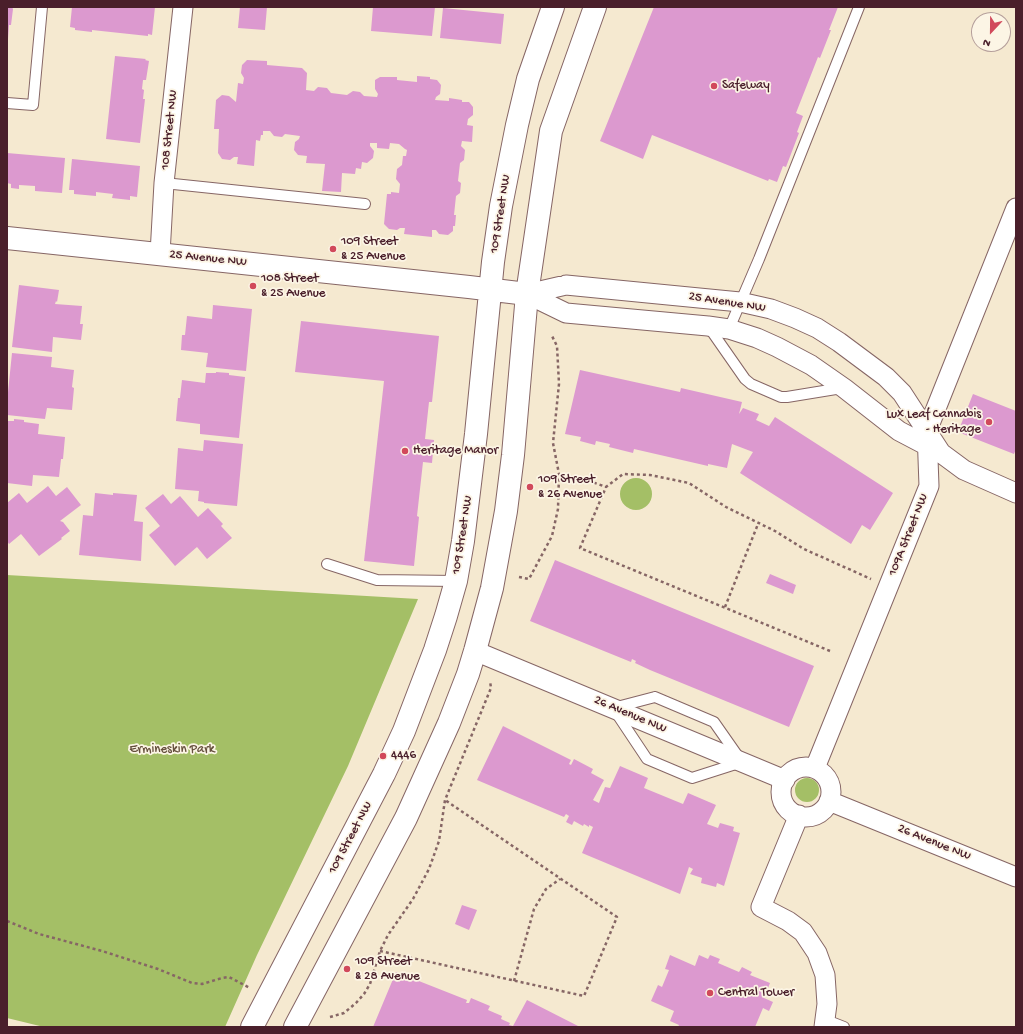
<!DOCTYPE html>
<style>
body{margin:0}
#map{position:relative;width:1023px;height:1034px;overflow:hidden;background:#f5e9d0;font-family:"Gochi Hand",sans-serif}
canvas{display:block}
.frame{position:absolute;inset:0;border:8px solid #4a1f2b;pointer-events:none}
.north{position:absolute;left:971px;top:12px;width:40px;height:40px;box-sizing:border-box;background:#fcf5e5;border:1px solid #b59f9b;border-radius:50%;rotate:202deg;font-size:11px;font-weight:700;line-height:16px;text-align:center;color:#4a1f2b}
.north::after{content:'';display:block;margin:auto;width:14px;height:18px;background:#d1495b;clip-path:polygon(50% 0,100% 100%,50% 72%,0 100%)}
</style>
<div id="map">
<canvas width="1023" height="1034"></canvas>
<div class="frame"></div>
<div class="north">N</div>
</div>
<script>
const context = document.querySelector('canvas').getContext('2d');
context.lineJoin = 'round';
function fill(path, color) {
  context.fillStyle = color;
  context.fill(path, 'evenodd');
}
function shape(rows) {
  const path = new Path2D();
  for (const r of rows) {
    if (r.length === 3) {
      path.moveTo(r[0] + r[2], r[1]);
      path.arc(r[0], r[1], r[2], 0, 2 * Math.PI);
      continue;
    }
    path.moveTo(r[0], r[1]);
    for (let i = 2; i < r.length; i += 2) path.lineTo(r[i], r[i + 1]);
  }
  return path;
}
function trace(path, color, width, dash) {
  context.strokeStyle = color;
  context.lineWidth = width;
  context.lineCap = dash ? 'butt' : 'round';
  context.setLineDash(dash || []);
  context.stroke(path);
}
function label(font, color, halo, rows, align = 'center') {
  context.font = font + ' "Gochi Hand",sans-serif';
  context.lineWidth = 3.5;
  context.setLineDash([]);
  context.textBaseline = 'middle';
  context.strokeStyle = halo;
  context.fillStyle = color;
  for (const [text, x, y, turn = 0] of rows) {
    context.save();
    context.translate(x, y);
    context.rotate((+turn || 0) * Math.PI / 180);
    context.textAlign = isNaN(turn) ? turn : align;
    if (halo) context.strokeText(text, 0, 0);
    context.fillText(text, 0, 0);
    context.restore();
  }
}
fill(shape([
 [636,494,16],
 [7,575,418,599,348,766,257,955,225,1027,44,1027,7,1018],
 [807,790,12]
]), '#a4bf66');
fill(shape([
 [7,7,12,7,13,9,11,25,9,25,8,39,7,39],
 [72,7,155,7,152,35,148,34,148,36,92,30,92,32,75,30,75,28,70,27],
 [240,7,267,7,265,30,238,28],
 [373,7,435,7,432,36,371,31],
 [654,7,838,7,829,30,831,30,820,58,818,57,796,113,803,116,797,132,799,133,786,167,783,166,777,182,769,179,768,181,652,135,643,159,600,141],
 [443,8,504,14,501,44,440,38],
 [115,56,146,59,145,60,149,61,146,80,143,80,142,89,144,90,143,99,145,99,140,143,106,139],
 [247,60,267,61,267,65,302,68,307,73,306,90,314,91,318,87,327,88,331,93,347,95,353,91,360,92,364,96,377,97,378,94,375,89,375,80,380,77,397,77,397,80,417,82,417,76,430,77,430,79,437,80,441,85,440,94,436,97,435,100,449,101,449,98,462,100,462,102,469,102,473,107,473,115,468,119,467,125,473,126,472,142,462,141,461,146,465,150,464,160,460,163,458,181,461,183,460,193,456,196,454,215,456,215,455,226,453,226,453,231,448,235,439,234,436,230,432,230,432,237,404,234,405,228,400,228,397,230,389,229,384,224,387,194,391,194,391,192,399,193,400,184,396,179,397,169,402,165,403,156,406,156,407,150,405,149,399,144,390,143,389,149,377,148,377,143,370,143,370,146,374,151,373,158,367,163,362,162,361,169,356,168,355,174,342,173,341,192,322,191,325,164,306,163,307,156,298,155,294,150,295,142,299,139,300,136,285,134,282,137,274,136,270,131,263,131,263,135,261,135,260,141,256,140,254,166,237,164,238,157,234,157,230,160,222,159,218,153,219,129,214,129,216,100,222,95,229,96,236,102,238,83,243,84,244,78,241,73,242,65],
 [7,153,65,158,62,193,35,191,35,186,19,185,19,189,11,188,11,184,7,183],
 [72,159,140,166,137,197,130,196,130,200,112,198,113,194,96,192,96,196,74,194,74,190,69,190],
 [19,285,59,290,57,302,56,301,55,304,82,306,80,324,83,324,81,340,53,337,52,352,12,347],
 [213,305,252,309,246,371,206,367,208,353,181,350,182,335,185,335,187,316,212,319],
 [301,321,439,336,432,402,429,402,425,439,434,440,432,463,423,462,417,516,419,517,414,566,364,561,384,381,295,372],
 [12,353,52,357,51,367,74,370,72,387,74,388,72,410,47,408,45,419,7,415,7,402],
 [580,370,680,392,681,388,742,402,739,414,743,408,759,414,756,420,769,426,775,417,893,493,870,530,862,525,851,544,740,473,753,452,732,444,727,468,708,464,708,466,634,449,633,453,609,447,610,444,596,441,595,445,580,441,581,437,565,434],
 [216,372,229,373,229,375,245,377,239,438,200,434,200,424,176,421,178,398,180,398,182,380,205,383,206,373,216,373],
 [973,394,1016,411,1016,449,1014,454,958,432],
 [14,419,24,420,24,422,39,424,38,434,65,437,63,459,61,459,59,477,33,475,32,486,7,483,7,421,14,421],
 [204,440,243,444,237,506,204,503,204,502,198,501,199,491,175,489,178,448,203,451],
 [48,486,56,496,67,487,81,505,60,521,63,522,70,531,61,538,62,539,39,556,21,534,9,544,7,541,7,503,19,493,27,503],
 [95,493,113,495,113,493,137,495,134,521,143,522,141,561,79,555,83,515,93,516],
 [163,494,171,504,180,496,198,517,208,508,223,524,221,526,232,538,207,559,197,547,175,566,149,535,160,526,145,508],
 [555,560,814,666,789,727,650,670,635,663,636,661,632,659,631,662,530,621],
 [770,574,796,585,793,594,766,583],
 [503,726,571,760,569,764,571,765,574,759,593,769,591,773,604,780,593,800,599,803,605,787,610,788,620,766,648,778,644,788,683,804,688,793,716,805,707,824,718,828,720,823,734,827,733,831,740,833,724,886,717,883,716,887,701,883,702,878,690,874,693,869,689,867,680,894,582,853,593,827,589,825,589,827,584,824,583,826,574,821,572,825,566,822,569,816,566,814,564,817,477,780],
 [462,905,477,910,469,930,455,924],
 [670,955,695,966,699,955,708,959,710,955,720,959,718,963,739,972,742,967,752,972,750,975,770,983,764,998,773,1002,769,1011,763,1008,755,1027,678,1027,679,1025,670,1021,674,1011,651,1001,658,985,662,987,669,970,665,969],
 [396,972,467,1000,466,1003,469,1003,471,998,490,1006,488,1010,502,1016,501,1019,510,1023,509,1025,513,1026,527,1000,580,1027,373,1027]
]), '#dc99cf');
const service = shape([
 [7,103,33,105,42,7],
 [164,183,365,204],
 [708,326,745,379,751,384,781,397,787,397,842,388],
 [729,329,759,259,859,7],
 [327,564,377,580,456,581],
 [655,697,714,722,742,762,692,778,647,759,613,708,655,697],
 [826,1020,844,1027]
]);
const minor = shape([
 [160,254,164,183,183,7],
 [566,285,740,302,771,309,795,318,817,328,839,342,886,377,902,393,941,453,899,431,844,388,811,365,777,347,757,338,729,329,708,326,566,313,527,294,566,285],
 [941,453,964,470,1016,493],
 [475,651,785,780],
 [806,792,25],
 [815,768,929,486,927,431,1016,208],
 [829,801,1016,877],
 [799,815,761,907,788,921,803,932,817,953,825,975,827,1004,824,1027]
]);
const tertiary = shape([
 [7,238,469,287,527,294],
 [252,1027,384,774,404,731,435,650,446,616,456,581,463,541,476,434,493,262,501,206,517,125,528,79,553,7],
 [295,1027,406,818,449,723,468,674,475,651,492,588,506,511,513,455,527,294,551,131,595,7]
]);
trace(service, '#866665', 12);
trace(minor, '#866665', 21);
trace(tertiary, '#866665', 24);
trace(shape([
 [559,474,584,479,606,487],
 [519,577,529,579,552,536,558,509,559,474,553,443,559,384,557,346,551,334],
 [725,607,758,524],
 [830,651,580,548,606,487,623,474,650,475,689,483,726,507,775,531,804,549,871,579],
 [7,921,39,934,102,951,158,969,192,983,202,984,222,978,229,977,250,988],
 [380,951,584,996,617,917,445,800],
 [514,981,534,909,546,889,560,879],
 [330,1017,344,1013,356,1003,364,994,370,984,380,951,388,935,413,899,429,869,439,841,445,800,491,688,490,681]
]), '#866665', 2.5, [3, 3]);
trace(service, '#fff', 10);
trace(minor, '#fff', 19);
trace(tertiary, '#fff', 22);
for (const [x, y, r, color] of [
 [714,86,4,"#d1495b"],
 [333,249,4,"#d1495b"],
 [253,286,4,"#d1495b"],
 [989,422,4,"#d1495b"],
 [405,451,4,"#d1495b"],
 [530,487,4,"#d1495b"],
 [383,756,4,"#d1495b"],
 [347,969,4,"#d1495b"],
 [710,993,4,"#d1495b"]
]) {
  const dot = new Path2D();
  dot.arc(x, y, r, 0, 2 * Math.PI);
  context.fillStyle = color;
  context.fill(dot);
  trace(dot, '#fcf5e5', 1.5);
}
label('13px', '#4a1f2b', '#fcf5e5', [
 ["Safeway",722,86],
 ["109 Street",341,242],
 ["& 25 Avenue",341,257],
 ["108 Street",261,279],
 ["& 25 Avenue",261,294],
 ["Lux Leaf Cannabis",981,415,"right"],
 ["- Heritage",981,430,"right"],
 ["Heritage Manor",413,451],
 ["109 Street",538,480],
 ["& 26 Avenue",538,495],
 ["4446",391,756],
 ["109 Street",355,962],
 ["& 28 Avenue",355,977],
 ["Central Tower",718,993]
], 'left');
label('13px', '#4a1f2b', '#fcf5e5', [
 ["108 Street NW",170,130,-84],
 ["109 Street NW",501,214,-81],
 ["25 Avenue NW",208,259,6],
 ["25 Avenue NW",727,303,9],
 ["109 Street NW",463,535,-81],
 ["109A Street NW",909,535,-68],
 ["26 Avenue NW",630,715,23],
 ["109 Street NW",351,838,-62],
 ["26 Avenue NW",934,843,22]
]);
label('13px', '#654f3d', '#fcf5e5', [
 ["Ermineskin Park",172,750]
]);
</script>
